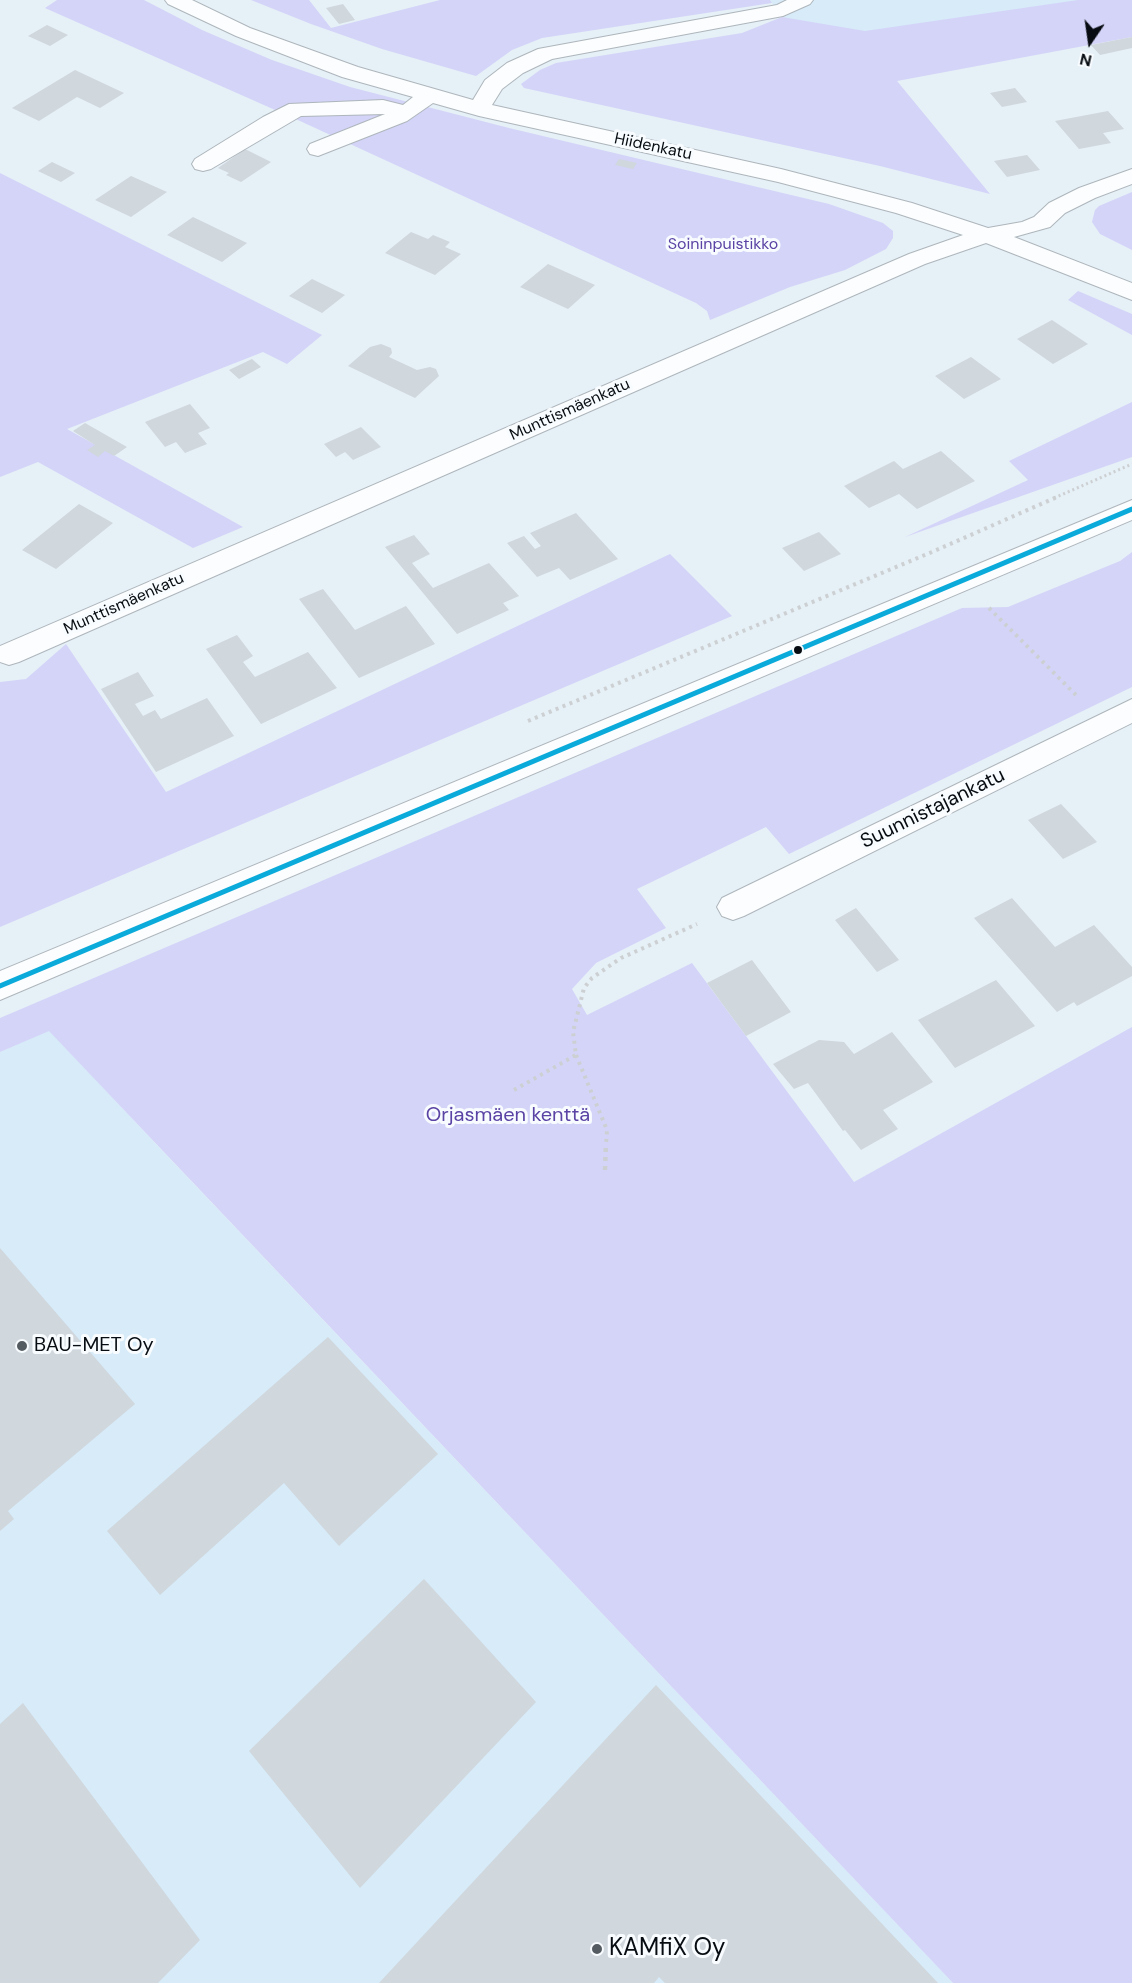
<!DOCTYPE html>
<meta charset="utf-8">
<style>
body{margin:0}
#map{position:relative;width:1132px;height:1983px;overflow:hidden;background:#e6f0f7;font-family:"DM Sans",sans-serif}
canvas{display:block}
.north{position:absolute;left:1060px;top:12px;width:60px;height:60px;-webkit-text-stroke:4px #f8fcff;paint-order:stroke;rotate:193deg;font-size:16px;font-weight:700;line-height:24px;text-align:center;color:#060c11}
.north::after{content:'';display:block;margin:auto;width:21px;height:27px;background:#060c11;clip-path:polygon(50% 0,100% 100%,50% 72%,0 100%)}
</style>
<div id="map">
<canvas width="1132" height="1983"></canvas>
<div class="north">N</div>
</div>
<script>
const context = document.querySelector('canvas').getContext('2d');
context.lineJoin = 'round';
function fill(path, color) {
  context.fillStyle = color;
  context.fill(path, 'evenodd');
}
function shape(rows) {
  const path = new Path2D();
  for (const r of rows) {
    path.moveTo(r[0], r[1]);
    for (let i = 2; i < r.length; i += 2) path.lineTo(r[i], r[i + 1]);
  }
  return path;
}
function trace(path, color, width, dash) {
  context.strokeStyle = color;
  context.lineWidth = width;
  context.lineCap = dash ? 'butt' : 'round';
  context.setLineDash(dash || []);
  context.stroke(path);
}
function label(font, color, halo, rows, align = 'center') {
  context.font = font + ' "DM Sans",sans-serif';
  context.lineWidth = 6;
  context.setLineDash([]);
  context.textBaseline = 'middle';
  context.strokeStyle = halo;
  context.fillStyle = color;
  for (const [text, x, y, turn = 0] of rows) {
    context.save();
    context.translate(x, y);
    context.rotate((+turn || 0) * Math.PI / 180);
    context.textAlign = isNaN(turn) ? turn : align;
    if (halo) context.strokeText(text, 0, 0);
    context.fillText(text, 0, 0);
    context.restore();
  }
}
fill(shape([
 [770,0,1115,0,866,47,782,17],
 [49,1030,170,1159,953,1983,0,1983,0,1052]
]), '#d7ebf9');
fill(shape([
 [57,0,144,0,202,30,272,60,350,87,509,128,829,204,883,223,893,231,893,238,886,249,845,270,790,287,710,320,707,311,696,303,300,121,45,8],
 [251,0,309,0,331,28,440,0,770,0,772,3,542,38,512,50,476,76,382,49,311,24],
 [1078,0,1132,0,1132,37,897,81,990,194,880,166,524,88,521,84,540,70,556,63,742,33,782,17,865,31],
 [0,173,322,335,287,364,263,352,67,429,243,527,193,548,38,462,0,477],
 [1132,192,1132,250,1100,234,1092,222,1095,210,1099,206],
 [1078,291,1132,314,1132,335,1068,300],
 [1132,402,1132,457,905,537,1028,480,1009,461],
 [1132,552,1132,687,789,854,766,827,637,889,666,928,596,963,572,989,587,1015,692,963,854,1182,1132,1027,1132,1983,953,1983,49,1031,0,1052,0,1018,962,608,1008,607,1120,561],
 [670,554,732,616,0,927,0,682,26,679,66,644,166,792]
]), '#d4d4f8');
fill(shape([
 [343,4,355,20,339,24,326,8],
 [47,25,68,35,50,46,28,36],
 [1132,37,1132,48,1100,55,1091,45],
 [75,70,124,93,100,108,77,97,39,121,12,108],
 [1015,88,1027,102,1002,107,990,93],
 [1108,111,1124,129,1103,133,1111,143,1079,149,1055,121],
 [245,149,271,162,241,182,226,175,229,173,218,168],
 [1027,155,1040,170,1007,177,994,161],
 [619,159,637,163,633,169,615,165],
 [52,162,75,173,61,182,38,171],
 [131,176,167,192,131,217,95,200],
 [193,217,247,243,222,262,167,235],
 [411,232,428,239,433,235,450,242,445,247,461,254,435,275,385,253],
 [548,264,595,285,568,309,520,287],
 [312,279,345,295,322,313,289,296],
 [1052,320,1088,344,1053,364,1017,339],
 [381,344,391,348,392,353,389,357,417,370,430,367,436,369,439,376,415,398,348,366,370,347],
 [971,357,1001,379,964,399,935,376],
 [252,359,261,367,239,379,229,370],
 [190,404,210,428,198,433,207,444,185,453,176,442,165,447,145,422],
 [85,423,127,447,114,456,105,451,98,457,87,450,95,445,73,431],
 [361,427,381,447,353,460,345,452,336,457,324,444],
 [941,451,975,481,917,509,899,494,869,508,844,486,894,461,903,469],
 [79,504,113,523,56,569,22,550],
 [576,513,618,559,570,580,559,568,537,577,507,543,524,536,535,549,541,546,530,533],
 [819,532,841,554,804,571,782,548],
 [414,535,430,554,412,563,433,588,489,563,519,596,503,603,509,610,457,634,385,547],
 [323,589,355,630,406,606,435,644,359,678,299,599],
 [237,635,253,656,243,662,255,677,308,652,337,688,261,724,206,649],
 [138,672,154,696,135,704,143,716,155,710,161,719,207,698,234,736,156,772,101,689],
 [1061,804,1097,842,1063,859,1028,820],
 [1012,898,1055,947,1094,925,1132,967,1132,976,1077,1006,1074,1002,1057,1012,974,918],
 [856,908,899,960,877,972,835,920],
 [752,960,791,1012,746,1036,707,983],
 [996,980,1035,1026,955,1068,918,1020],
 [892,1032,933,1082,883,1110,898,1129,861,1150,845,1130,843,1131,808,1083,794,1089,773,1064,819,1040,844,1042,854,1054],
 [0,1248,135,1404,8,1511,14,1519,0,1531],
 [328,1337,438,1454,339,1546,284,1483,160,1595,107,1531],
 [424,1579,536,1702,360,1888,249,1751],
 [656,1685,938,1983,665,1983,659,1977,654,1983,379,1983],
 [23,1703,200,1940,158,1983,0,1983,0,1724]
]), '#d0d7dd');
const minor = shape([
 [165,0,192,0,250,28,358,67,473,100,485,80,507,63,538,49,777,5,787,0,813,0,810,4,783,16,552,59,523,73,502,89,492,105,781,169,912,203,988,228,1022,222,1034,217,1049,203,1079,188,1132,169,1132,184,1095,198,1065,213,1050,227,1014,237,1132,283,1132,300,986,243,925,264,19,662,9,665,0,662,0,646,909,254,963,235,896,213,778,182,479,116,433,103,407,121,318,156,310,154,307,149,310,144,385,114,301,116,211,169,203,171,195,169,192,164,195,159,263,117,289,104,383,100,403,105,413,97,342,77,236,36,168,4,165,0],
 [1132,500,1132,520,0,1000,0,971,1132,500],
 [1132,699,1132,723,744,916,733,920,722,916,717,907,722,898,1132,699]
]);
trace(minor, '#aeb6bc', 2);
trace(shape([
 [1054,498,1132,464]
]), '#cdd0d2', 3, [2, 3]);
trace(shape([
 [989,608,1079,698],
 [528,721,932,552,1057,497],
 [576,1055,607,1130,606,1145],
 [514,1090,576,1055,573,1032,584,988,592,978,621,958,697,924]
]), '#cdd0d2', 4, [3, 4.5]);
trace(shape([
 [605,1170,606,1143]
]), '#cdd0d2', 4.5, [4, 5]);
fill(minor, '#fbfdfe');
trace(shape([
 [0,986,1132,509]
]), '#0aaada', 5);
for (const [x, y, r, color] of [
 [798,650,5,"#060c11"],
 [22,1346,6,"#545c62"],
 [597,1949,6,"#545c62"]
]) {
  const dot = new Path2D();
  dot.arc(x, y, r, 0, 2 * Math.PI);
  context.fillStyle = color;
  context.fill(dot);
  trace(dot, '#f8fcff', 2);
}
label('16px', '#060c11', '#f8fcff', [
 ["Hiidenkatu",653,147,12],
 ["Munttismäenkatu",570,410,-24],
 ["Munttismäenkatu",124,604,-24]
]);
label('16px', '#5a43a4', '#f8fcff', [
 ["Soininpuistikko",723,245]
]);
label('20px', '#060c11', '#f8fcff', [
 ["Suunnistajankatu",933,809,-26]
]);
label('20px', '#5a43a4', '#f8fcff', [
 ["Orjasmäen kenttä",508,1116]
]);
label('20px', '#060c11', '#f8fcff', [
 ["BAU-MET Oy",34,1346]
], 'left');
label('24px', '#060c11', '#f8fcff', [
 ["KAMfiX Oy",609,1949]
], 'left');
</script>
